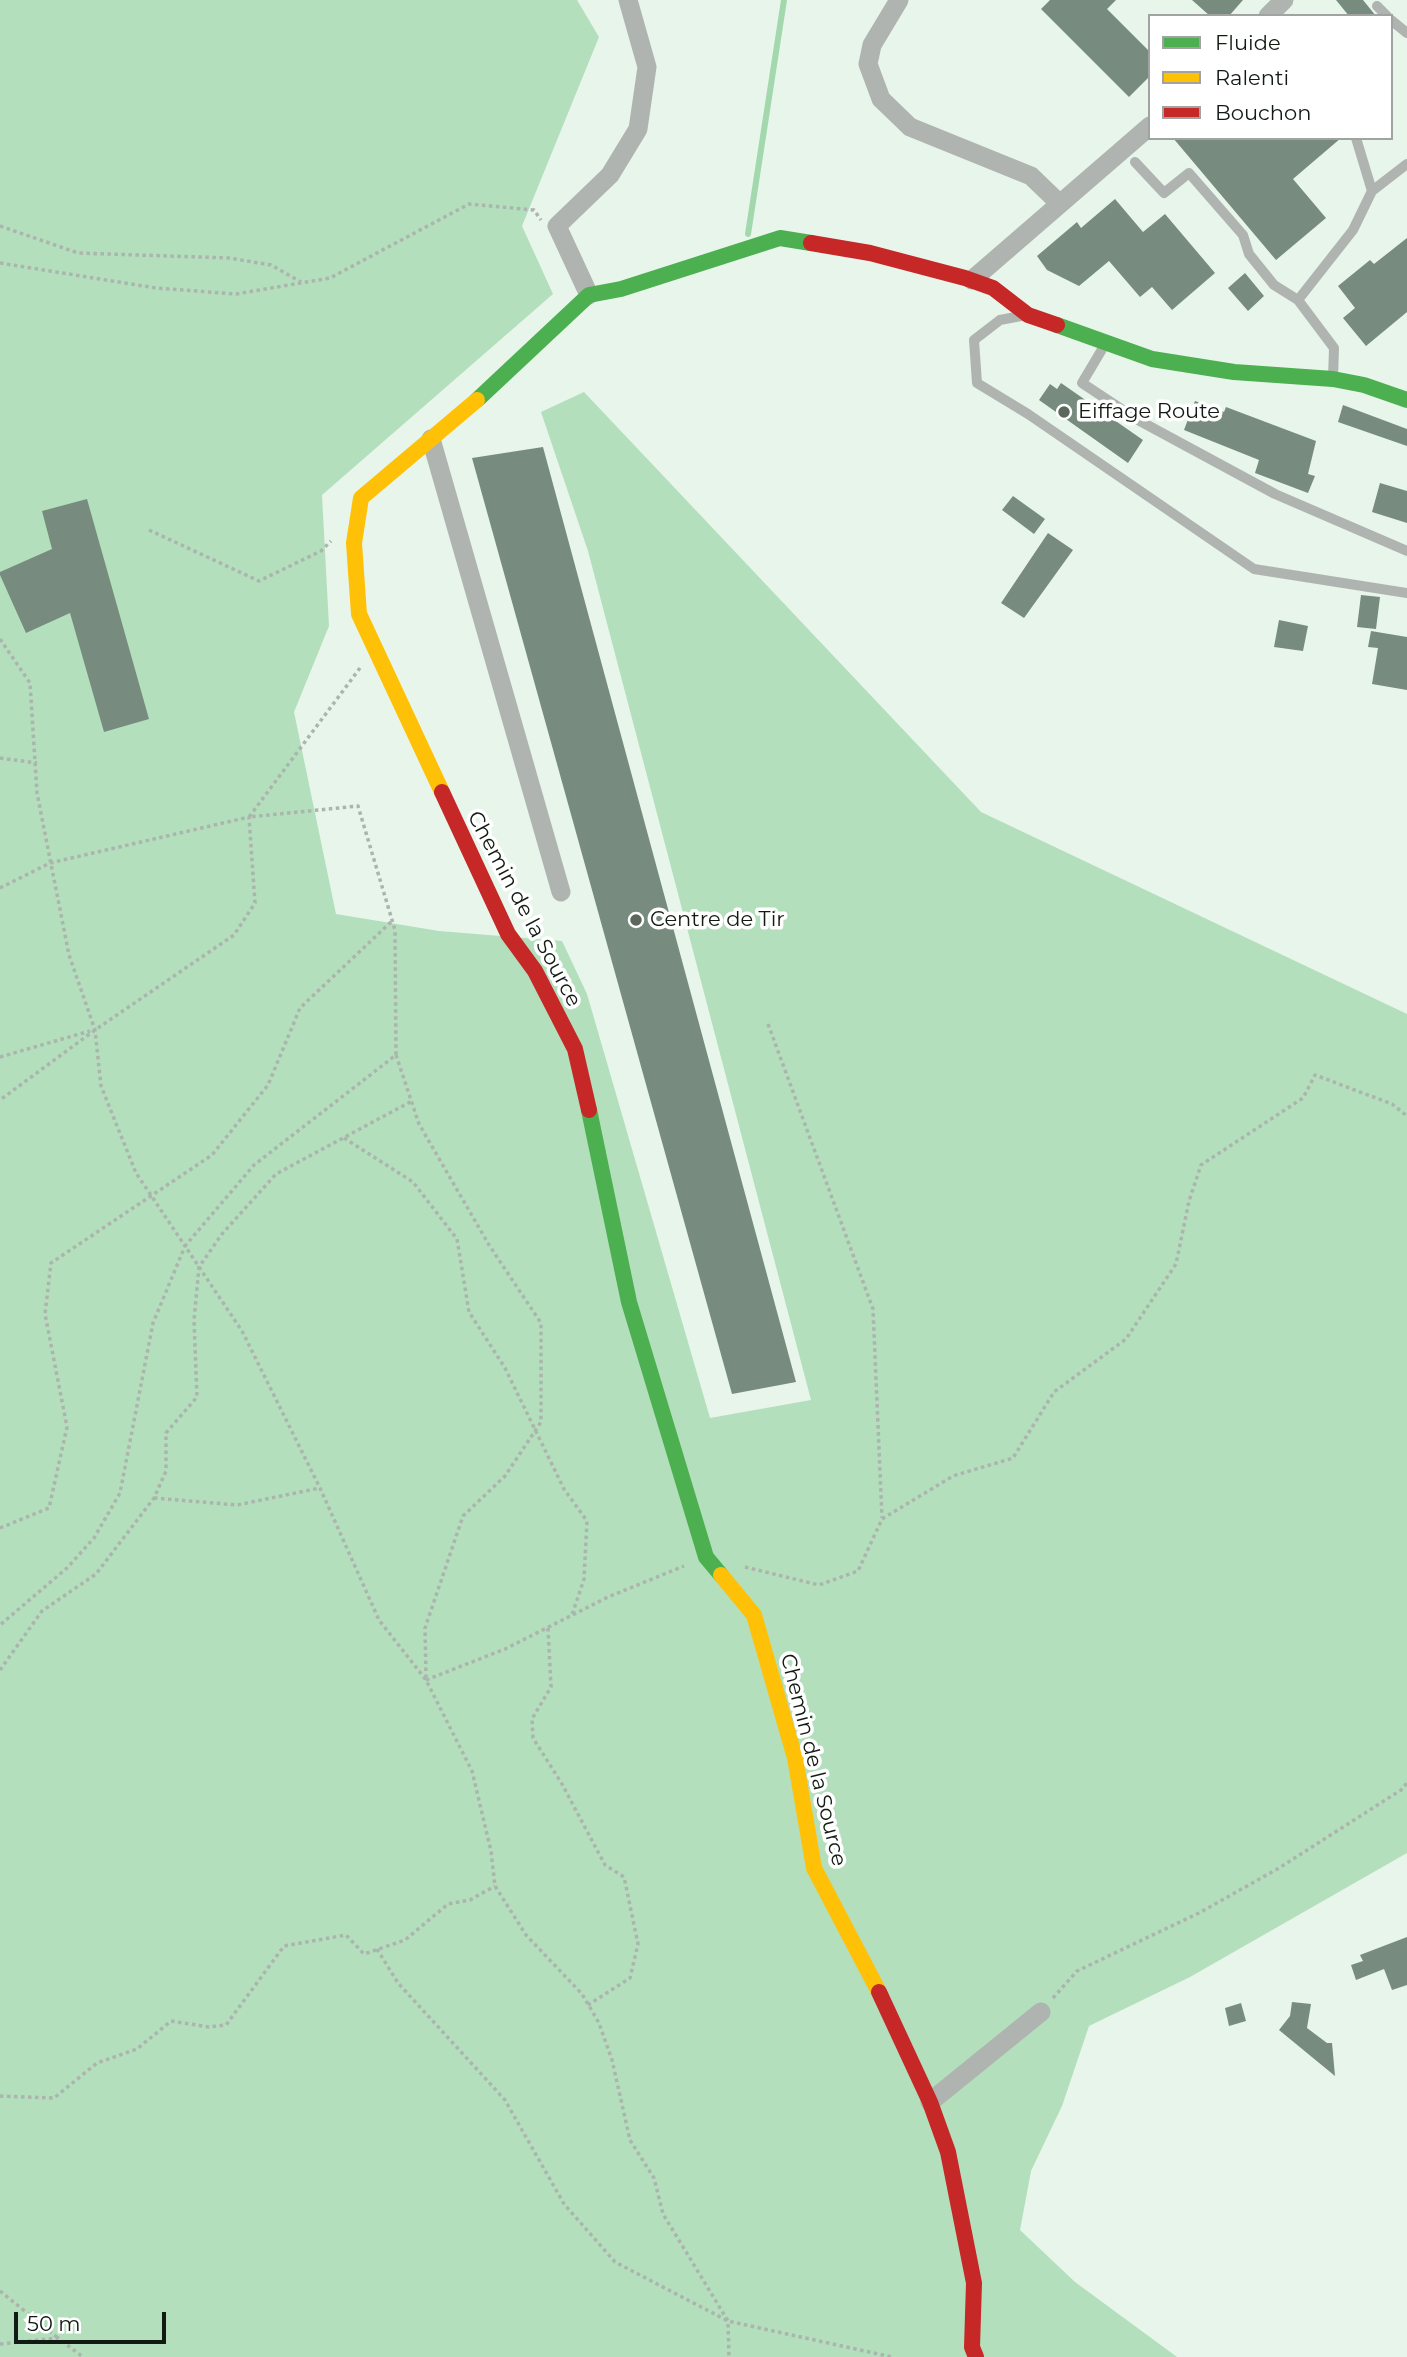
<!DOCTYPE html>
<style>
body{margin:0}
#map{position:relative;width:1407px;height:2357px;overflow:hidden;background:#e8f5ea;font-family:Montserrat,sans-serif}
canvas{display:block}
.legend{position:absolute;left:1148px;top:14px;width:245px;height:126px;box-sizing:border-box;background:#fff;border:2px solid #a0a3a1;margin:0;padding:9px 12px;list-style:none;font-size:21px;color:#111a13}
.legend li{display:flex;align-items:center;gap:14px;height:35px}
.legend b{width:35px;border:2px solid #a0a3a1}
.scale{position:absolute;left:14px;top:2312px;width:152px;height:32px;box-sizing:border-box;border:4px solid #111a13;border-top:0;padding-left:9px;font-size:21px;line-height:24px;white-space:nowrap;color:#111a13;-webkit-text-stroke:5px #fff;paint-order:stroke}
</style>
<div id="map">
<canvas width="1407" height="2357"></canvas>
<ul class="legend">
<li><b style="height:9px;background:#4caf50"></b>Fluide</li>
<li><b style="height:9px;background:#ffc107"></b>Ralenti</li>
<li><b style="height:9px;background:#c62828"></b>Bouchon</li>
</ul>
<div class="scale">50 m</div>
</div>
<script>
const context = document.querySelector('canvas').getContext('2d');
context.lineJoin = 'round';
function fill(path, color) {
  context.fillStyle = color;
  context.fill(path, 'evenodd');
}
function shape(rows) {
  const path = new Path2D();
  for (const r of rows) {
    path.moveTo(r[0], r[1]);
    for (let i = 2; i < r.length; i += 2) path.lineTo(r[i], r[i + 1]);
  }
  return path;
}
function trace(path, color, width, dash) {
  context.strokeStyle = color;
  context.lineWidth = width;
  context.lineCap = dash ? 'butt' : 'round';
  context.setLineDash(dash || []);
  context.stroke(path);
}
function label(font, color, halo, rows, align = 'center') {
  context.font = font + ' Montserrat,sans-serif';
  context.lineWidth = 7;
  context.setLineDash([]);
  context.textBaseline = 'middle';
  context.strokeStyle = halo;
  context.fillStyle = color;
  for (const [text, x, y, turn = 0] of rows) {
    context.save();
    context.translate(x, y);
    context.rotate((+turn || 0) * Math.PI / 180);
    context.textAlign = isNaN(turn) ? turn : align;
    if (halo) context.strokeText(text, 0, 0);
    context.fillText(text, 0, 0);
    context.restore();
  }
}
fill(shape([
 [0,0,577,0,599,37,522,226,553,294,322,495,329,626,294,712,336,914,439,931,562,941,587,994,710,1418,811,1400,588,551,541,412,584,392,981,812,1407,1014,1407,1853,1190,1977,1089,2026,1062,2106,1031,2171,1020,2230,1075,2282,1177,2357,0,2357]
]), '#b3dfbc');
trace(shape([
 [748,234,784,0]
]), '#a3d8af', 6);
fill(shape([
 [1050,0,1116,0,1107,9,1150,52,1150,76,1129,97,1041,9],
 [1192,0,1243,0,1229,16,1210,16],
 [1336,0,1363,0,1376,16,1349,16],
 [1173,138,1341,138,1293,179,1326,218,1276,260],
 [1115,199,1143,232,1165,214,1215,273,1172,310,1152,287,1140,297,1109,261,1079,286,1047,270,1037,256,1077,222,1081,228],
 [1407,238,1407,312,1366,346,1343,318,1355,308,1338,286,1370,260,1374,264],
 [1245,273,1264,296,1248,311,1228,288],
 [1061,383,1143,440,1128,463,1039,400,1050,384,1057,389],
 [1195,401,1224,412,1226,407,1316,441,1308,474,1315,476,1308,493,1255,473,1259,460,1184,430],
 [1343,405,1407,429,1407,446,1338,422],
 [543,447,796,1382,732,1394,472,458],
 [1380,483,1407,491,1407,523,1372,512],
 [1013,496,1045,519,1034,534,1002,510],
 [87,499,149,719,104,732,70,613,26,633,0,575,0,572,52,549,42,511],
 [1048,533,1073,550,1024,618,1001,603],
 [1361,595,1380,597,1376,629,1357,627],
 [1279,620,1308,626,1303,651,1274,647],
 [1371,631,1407,637,1407,690,1372,684,1378,648,1368,647],
 [1407,1937,1407,1985,1392,1990,1384,1969,1356,1980,1351,1965,1363,1961,1360,1955],
 [1292,2002,1311,2004,1307,2028,1327,2043,1332,2043,1335,2076,1279,2030,1290,2016],
 [1241,2003,1246,2021,1229,2026,1225,2008]
]), '#778c7e');
trace(shape([
 [0,226,78,253,229,258,271,265,301,282],
 [0,263,156,288,236,294,330,278,469,204,534,210,541,220],
 [149,530,259,581,321,551,331,541],
 [0,639,30,683,37,793,69,955,95,1030,101,1086,136,1173,185,1246,153,1323,120,1493,94,1538,67,1568,0,1625],
 [360,668,249,817,358,806,395,930,396,1055,254,1165,185,1246,242,1331,320,1488,379,1620,426,1680,472,1771,491,1851,495,1886,526,1935,582,1994,599,2023,612,2060,630,2140,654,2178,663,2214,728,2321,729,2357],
 [0,758,37,763],
 [0,888,50,863,249,817,255,903,234,935,95,1030,0,1100],
 [768,1024,873,1309,882,1518],
 [396,1055,419,1124,489,1245,541,1323,541,1422,505,1476,463,1516,425,1628,426,1677],
 [0,1057,90,1031],
 [344,1138,413,1182,457,1239,469,1312,505,1368,564,1489,587,1521,584,1579,572,1615],
 [154,1498,237,1505,320,1488],
 [0,1528,49,1508,67,1427,45,1314,51,1263,212,1155,268,1085,300,1008,392,921],
 [745,1567,819,1585,858,1571,882,1519,953,1476,1013,1458,1054,1392,1126,1339,1176,1264,1189,1201,1201,1165,1303,1098,1315,1075,1392,1104,1407,1116],
 [548,1628,551,1687,532,1719,533,1738,562,1784,605,1865,624,1877,638,1944,630,1978,588,2005],
 [0,1670,42,1611,96,1574,154,1498,166,1471,166,1433,197,1397,194,1320,199,1267,222,1234,276,1174,412,1101],
 [426,1680,505,1649,608,1597,684,1566],
 [377,1949,398,1983,505,2100,564,2204,615,2262,728,2321,892,2357],
 [1053,1998,1077,1971,1199,1913,1279,1868,1401,1790,1407,1783],
 [0,2096,54,2098,97,2063,137,2049,171,2021,209,2027,226,2025,284,1946,346,1935,364,1954,405,1940,448,1904,470,1900,495,1886],
 [0,2291,58,2338],
 [0,2344,58,2338,83,2357]
]), '#acb4ae', 3.5, [3.5, 3.5]);
trace(shape([
 [1377,6,1387,16],
 [1391,20,1407,33],
 [1356,138,1372,191],
 [1135,162,1164,193,1189,173,1243,235,1249,254,1274,285,1298,300],
 [1021,316,1000,320,974,340,977,383,1028,414,1254,569,1407,593],
 [1104,346,1082,383,1138,420,1275,494,1407,551],
 [1333,378,1334,348,1298,300,1353,230,1372,191,1407,164]
]), '#b0b4b0', 10);
trace(shape([
 [899,0,872,45,868,64,881,99,910,127,1031,176,1059,203],
 [1268,16,1284,0],
 [972,280,1150,126],
 [589,295,557,226,610,175,638,129,647,67,628,0],
 [431,439,561,892],
 [930,2102,1041,2012]
]), '#b0b4b0', 19);
trace(shape([
 [1057,325,1152,359,1234,372,1333,379,1364,385,1407,400],
 [477,400,589,295,621,289,780,238,811,243],
 [589,1110,629,1302,706,1557,721,1575]
]), '#4caf50', 16);
trace(shape([
 [442,792,359,614,354,543,361,498,477,400],
 [721,1575,754,1615,795,1758,814,1868,879,1992]
]), '#ffc107', 16);
trace(shape([
 [811,243,870,253,965,278,993,288,1028,315,1057,325],
 [442,792,508,934,535,971,575,1049,589,1110],
 [879,1992,930,2102,948,2152,974,2283,972,2347,976,2357]
]), '#c62828', 16);
for (const [x, y, r, color] of [
 [1064,412,7,"#5c675e"],
 [636,920,7,"#5c675e"]
]) {
  const dot = new Path2D();
  dot.arc(x, y, r, 0, 2 * Math.PI);
  context.fillStyle = color;
  context.fill(dot);
  trace(dot, '#fff', 2.5);
}
label('21px', '#111a13', '#fff', [
 ["Eiffage Route",1078,412],
 ["Centre de Tir",650,920]
], 'left');
label('21px', '#111a13', '#fff', [
 ["Chemin de la Source",524,909,62],
 ["Chemin de la Source",813,1760,76]
]);
</script>
